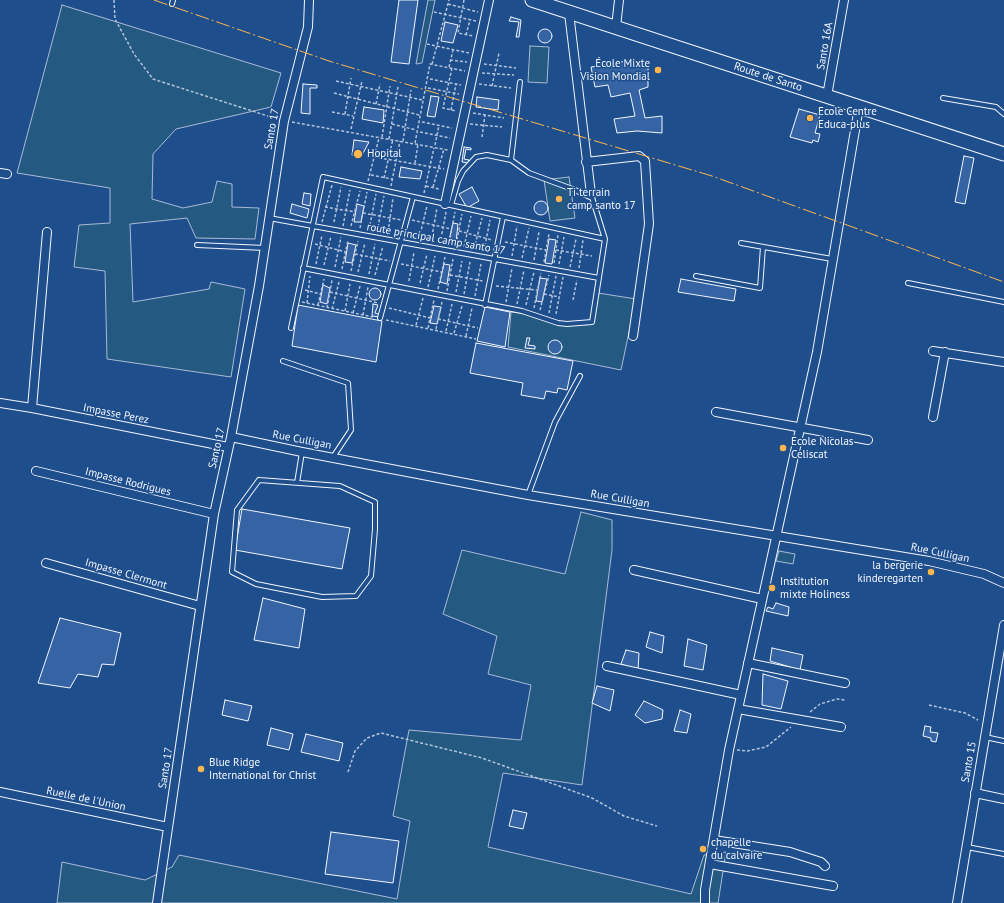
<!DOCTYPE html>
<meta charset="utf-8">
<style>
body{margin:0}
canvas{display:block;background:#1f4e8c}
</style>
<canvas width="1004" height="903"></canvas>
<script>
const context = document.querySelector('canvas').getContext('2d');
context.lineJoin = 'round';
function fill(path, color) {
  context.fillStyle = color;
  context.fill(path, 'evenodd');
}
function shape(rows) {
  const path = new Path2D();
  for (const r of rows) {
    if (r.length === 3) {
      path.moveTo(r[0] + r[2], r[1]);
      path.arc(r[0], r[1], r[2], 0, 2 * Math.PI);
      continue;
    }
    path.moveTo(r[0], r[1]);
    for (let i = 2; i < r.length; i += 2) path.lineTo(r[i], r[i + 1]);
  }
  return path;
}
function trace(path, color, width, dash) {
  context.strokeStyle = color;
  context.lineWidth = width;
  context.lineCap = dash ? 'butt' : 'round';
  context.setLineDash(dash || []);
  context.stroke(path);
}
function label(font, color, halo, rows, align = 'center') {
  context.font = font + ' "PT Sans",sans-serif';
  context.lineWidth = 3;
  context.setLineDash([]);
  context.textBaseline = 'middle';
  context.strokeStyle = halo;
  context.fillStyle = color;
  for (const [text, x, y, turn = 0] of rows) {
    context.save();
    context.translate(x, y);
    context.rotate((+turn || 0) * Math.PI / 180);
    context.textAlign = isNaN(turn) ? turn : align;
    if (halo) context.strokeText(text, 0, 0);
    context.fillText(text, 0, 0);
    context.restore();
  }
}
const green = shape([
 [428,0,435,0,422,63,416,64,428,0],
 [62,5,281,73,271,107,176,129,153,154,152,199,183,208,212,202,217,181,232,184,232,207,259,208,255,239,196,238,187,218,130,224,133,302,209,289,211,282,245,289,231,377,107,359,105,271,74,267,79,225,110,223,110,188,17,173,62,5],
 [530,46,549,47,547,83,528,82,530,46],
 [569,177,575,218,550,221,544,180,569,177],
 [598,293,636,299,621,370,508,347,511,312,520,313,567,326,593,323,598,293],
 [581,512,612,520,612,550,582,785,503,773,488,847,691,894,704,855,726,852,718,903,57,903,62,862,145,880,172,867,179,855,397,899,410,821,393,816,409,730,521,740,531,685,488,674,497,636,443,614,462,550,565,574,581,512],
 [779,551,795,554,793,564,776,561,779,551]
]);
fill(green, '#245a82');
trace(green, '#a8bbd7', 1);
const building = shape([
 [399,0,418,0,409,64,391,62,399,0],
 [511,17,521,20,519,37,516,37,519,22,509,21,511,17],
 [445,22,458,25,453,43,441,41,445,22],
 [545,36,7],
 [633,60,634,67,648,66,648,87,639,90,645,118,662,116,662,133,637,131,617,133,614,119,635,116,630,93,611,97,608,85,595,87,591,67,633,60],
 [303,84,317,85,317,88,310,88,310,114,301,113,303,84],
 [431,96,439,97,435,117,427,116,431,96],
 [477,97,499,100,498,110,476,107,477,97],
 [364,107,384,110,383,123,362,119,364,107],
 [799,109,820,115,815,133,820,134,818,142,813,140,812,143,790,137,799,109],
 [354,140,369,142,361,157,352,155,354,140],
 [464,147,471,148,471,150,466,149,464,159,469,160,468,163,462,162,464,147],
 [964,156,974,158,965,204,955,202,964,156],
 [401,167,422,171,420,179,399,177,401,167],
 [472,187,479,201,467,208,459,194,472,187],
 [304,193,311,194,310,206,302,204,304,193],
 [541,208,7],
 [292,204,309,209,307,218,290,213,292,204],
 [357,204,364,206,361,222,354,222,357,204],
 [453,223,458,224,456,242,449,241,453,223],
 [549,239,556,240,552,264,545,263,549,239],
 [348,243,356,245,352,263,345,262,348,243],
 [444,264,450,265,447,284,440,282,444,264],
 [540,278,547,279,542,302,536,301,540,278],
 [681,279,736,289,734,301,678,292,681,279],
 [323,285,330,288,327,304,320,302,323,285],
 [375,294,6],
 [373,304,378,305,375,313,379,314,379,317,372,316,373,304],
 [298,305,382,321,376,362,292,346,298,305],
 [434,306,441,307,437,324,430,323,434,306],
 [485,307,510,312,505,347,477,341,485,307],
 [527,338,530,338,528,345,535,346,535,349,525,348,527,338],
 [555,347,7],
 [476,343,573,361,567,390,558,388,557,393,546,391,544,399,521,395,523,383,470,373,476,343],
 [242,509,350,528,342,569,235,550,242,509],
 [263,598,305,609,299,648,254,640,263,598],
 [776,603,789,607,788,616,766,611,768,607,773,609,776,603],
 [60,618,121,633,114,665,102,664,98,677,78,674,70,688,38,683,60,618],
 [650,632,664,636,662,653,646,647,650,632],
 [688,639,707,645,703,670,684,666,688,639],
 [772,648,803,655,800,670,770,661,772,648],
 [626,650,639,653,638,670,621,664,626,650],
 [763,674,788,681,781,709,762,705,763,674],
 [597,686,614,690,610,711,592,703,597,686],
 [225,700,252,706,248,721,222,715,225,700],
 [644,701,663,710,662,719,645,723,635,715,644,701],
 [680,710,691,714,687,733,674,731,680,710],
 [925,726,931,727,930,732,938,733,936,742,931,741,931,738,923,736,925,726],
 [271,728,293,734,289,750,267,745,271,728],
 [306,734,343,743,339,761,301,752,306,734],
 [513,810,527,813,523,829,509,826,513,810],
 [331,832,399,841,393,883,325,874,331,832]
]);
fill(building, '#3563a3');
trace(building, '#f2f6ff', 1);
const lane = shape([
 [172,4,173,0],
 [520,82,511,160,529,173,575,190,592,198],
 [943,98,996,107,1004,114],
 [451,205,458,181,463,171,476,157,487,155,511,160],
 [269,218,599,278],
 [741,243,832,259],
 [197,245,265,248],
 [303,268,522,311,558,323,567,324,592,322,605,239,591,194],
 [696,276,760,288,763,247],
 [908,283,1004,302],
 [485,305,503,217],
 [380,318,413,197],
 [291,328,323,177,605,239],
 [283,361,348,383,351,430,333,457],
 [259,480,340,486,375,502,375,529,371,576,356,596,322,597,256,584,232,572,237,510,259,480],
 [297,483,302,452],
 [528,495,555,422,580,376],
 [985,737,1004,741],
 [967,847,1004,854]
]);
const street = shape([
 [569,13,591,194],
 [616,27,619,0],
 [827,96,844,0],
 [586,162,639,156,645,161,649,224,633,336],
 [0,173,7,174],
 [445,204,489,0],
 [933,351,1004,362],
 [0,403,32,408,228,447],
 [32,408,47,232],
 [716,412,868,440],
 [933,417,945,352],
 [231,437,302,452,528,495,929,561,984,574,1004,583],
 [36,471,214,514],
 [46,563,200,606],
 [634,570,762,599],
 [748,663,845,683],
 [607,666,741,695],
 [738,709,841,727],
 [0,792,168,827],
 [975,793,1004,799],
 [714,840,790,852,821,862,825,866],
 [710,864,833,886],
 [157,903,214,514,231,437,259,286,284,121,308,27,309,0],
 [705,903,705,890,729,750,817,352,859,107],
 [957,903,1004,625]
]);
const primary = shape([
 [532,0,1004,154]
]);
trace(lane, '#f2f6ff', 6);
trace(street, '#f2f6ff', 10);
trace(primary, '#f2f6ff', 15);
trace(shape([
 [114,0,115,19,134,54,153,79,277,119],
 [464,0,458,33,473,36],
 [448,4,478,12],
 [434,12,476,21],
 [466,35,470,20],
 [427,44,469,53],
 [450,60,467,62],
 [432,64,449,0],
 [484,64,516,68],
 [449,67,453,50],
 [452,68,443,108,456,111],
 [482,73,514,75],
 [430,79,461,85],
 [336,81,422,100],
 [479,84,511,88],
 [492,86,499,53],
 [428,88,459,94],
 [334,93,419,115],
 [376,104,380,84],
 [451,110,456,84],
 [332,112,353,116],
 [473,113,504,118],
 [345,114,351,78],
 [292,122,448,150],
 [422,122,452,128],
 [392,124,416,130],
 [470,124,502,127],
 [351,129,362,81],
 [420,132,450,138],
 [382,137,390,86],
 [482,137,485,115],
 [389,139,398,87],
 [403,141,411,90],
 [415,143,430,64,465,71],
 [435,145,439,125],
 [374,157,444,169],
 [415,163,418,144],
 [371,175,392,179],
 [384,178,393,139],
 [368,181,379,138],
 [391,186,400,141],
 [426,186,439,189],
 [433,187,444,149],
 [424,193,434,148],
 [325,207,355,212],
 [363,213,401,220],
 [412,220,451,229],
 [322,222,332,185],
 [334,222,341,187],
 [343,226,350,190],
 [351,226,360,191],
 [360,228,367,192],
 [369,230,376,194],
 [459,231,492,240],
 [377,232,384,196],
 [388,232,393,198],
 [419,239,427,206],
 [431,242,437,208],
 [505,242,546,250],
 [449,243,455,212],
 [315,244,346,252],
 [440,244,446,212],
 [456,245,462,214],
 [464,247,471,216],
 [474,249,482,218],
 [556,250,592,256],
 [484,251,490,220],
 [355,254,390,261],
 [512,256,517,226],
 [522,258,529,228],
 [534,260,539,232],
 [544,262,549,234],
 [554,263,558,235],
 [316,264,322,235],
 [401,264,442,272],
 [559,264,564,237],
 [324,265,331,236],
 [335,267,341,237],
 [570,267,576,239],
 [579,268,583,240],
 [342,269,348,240],
 [351,271,358,241],
 [358,272,365,243],
 [369,274,375,244],
 [375,275,383,246],
 [450,275,483,281],
 [409,281,414,252],
 [420,283,427,254],
 [496,286,537,290],
 [428,287,435,256],
 [438,289,445,257],
 [305,290,321,294],
 [447,291,453,259],
 [330,292,378,303],
 [456,292,462,261],
 [464,294,470,262],
 [544,294,559,297],
 [475,296,481,264],
 [573,300,577,280],
 [302,302,373,317],
 [506,302,512,268],
 [307,303,310,276],
 [517,304,524,270],
 [318,305,324,279],
 [526,305,534,272],
 [327,308,332,280],
 [389,308,430,318],
 [534,308,541,273],
 [332,309,339,282],
 [540,310,549,275],
 [345,311,350,284],
 [353,313,360,286],
 [549,313,556,276],
 [556,314,563,277],
 [363,315,368,287],
 [438,319,478,328],
 [386,320,476,339],
 [416,325,423,298],
 [428,328,434,300],
 [436,329,442,302],
 [446,331,452,304],
 [454,333,462,306],
 [466,336,472,308],
 [929,705,965,713,978,720],
 [810,712,820,704,837,699,845,700],
 [737,750,747,751,766,747,791,727],
 [348,772,355,751,367,738,381,733,482,758,592,798,624,816,657,826]
]), '#b3c4dc', 1.5, [3, 2]);
trace(lane, '#1f4e8c', 4);
trace(street, '#1f4e8c', 8);
trace(primary, '#1f4e8c', 13);
trace(shape([
 [154,0,329,61,712,176,1004,282]
]), '#ffb74d', 1, [14, 3, 2, 3]);
for (const [x, y, r, color] of [
 [658,70,4,"#ffb74d"],
 [810,118,4,"#ffb74d"],
 [358,154,5,"#ffb74d"],
 [559,199,4,"#ffb74d"],
 [783,448,4,"#ffb74d"],
 [931,572,4,"#ffb74d"],
 [772,588,4,"#ffb74d"],
 [201,769,4,"#ffb74d"],
 [703,849,4,"#ffb74d"]
]) {
  const dot = new Path2D();
  dot.arc(x, y, r, 0, 2 * Math.PI);
  context.fillStyle = color;
  context.fill(dot);
  trace(dot, '#1f4e8c', 1.5);
}
label('11px', '#f2f6ff', '#1f4e8c', [
 ["Santo 16A",825,46,-80],
 ["Route de Santo",768,77,18],
 ["Santo 17",272,129,-80],
 ["route principal camp santo 17",436,239,10],
 ["Impasse Perez",116,414,11],
 ["Rue Culligan",302,440,11],
 ["Santo 17",217,448,-77],
 ["Impasse Rodrigues",128,482,14],
 ["Rue Culligan",620,499,10],
 ["Rue Culligan",940,553,12],
 ["Impasse Clermont",126,574,16],
 ["Santo 15",969,762,-80],
 ["Santo 17",166,768,-81],
 ["Ruelle de l'Union",86,799,12]
]);
label('11px', '#f2f6ff', '#1f4e8c', [
 ["École Mixte",650,64,"right"],
 ["Vision Mondial",650,77,"right"],
 ["Ecole Centre",818,112],
 ["Educa-plus",818,125],
 ["Hopital",367,154],
 ["Ti terrain",567,193],
 ["camp santo 17",567,206],
 ["Ecole Nicolas",791,442],
 ["Celiscat",791,455],
 ["la bergerie",923,566,"right"],
 ["kinderegarten",923,579,"right"],
 ["Institution",780,582],
 ["mixte Holiness",780,595],
 ["Blue Ridge",209,763],
 ["International for Christ",209,776],
 ["chapelle",711,843],
 ["du calvaire",711,856]
], 'left');
</script>
